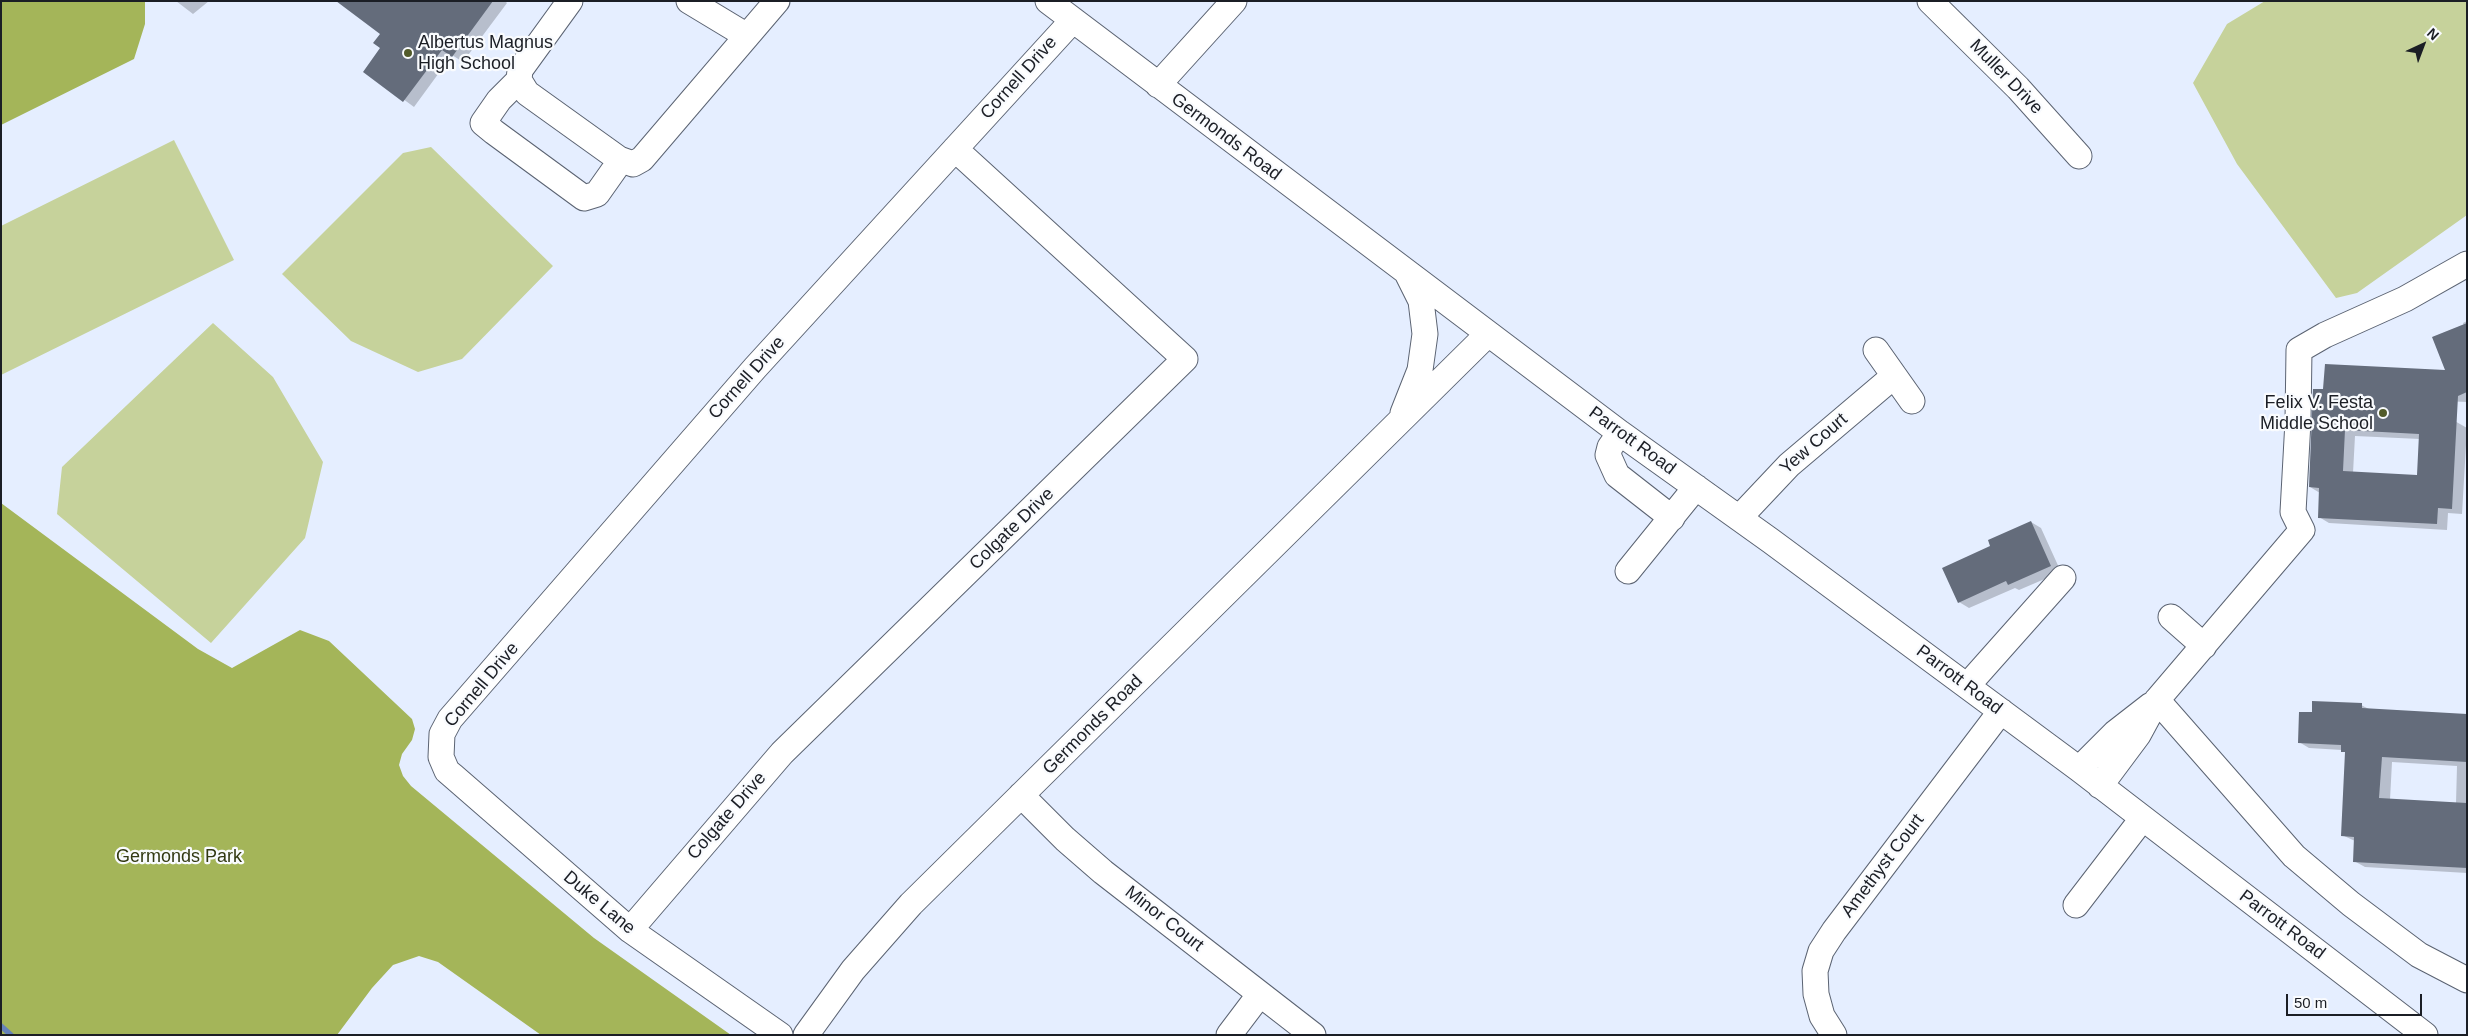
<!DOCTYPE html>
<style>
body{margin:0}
#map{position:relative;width:2468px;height:1036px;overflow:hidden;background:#e5eeff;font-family:Helvetica,sans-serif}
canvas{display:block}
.frame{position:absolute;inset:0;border:2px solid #1b1e25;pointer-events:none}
.north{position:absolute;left:2398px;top:20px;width:50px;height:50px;-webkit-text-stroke:4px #f9fbfe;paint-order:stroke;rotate:43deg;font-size:14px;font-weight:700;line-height:20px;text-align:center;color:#1b1e25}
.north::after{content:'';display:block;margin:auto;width:18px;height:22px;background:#1b1e25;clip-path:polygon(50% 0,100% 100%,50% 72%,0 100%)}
.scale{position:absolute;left:2286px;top:994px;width:136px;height:22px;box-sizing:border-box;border:2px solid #1b1e25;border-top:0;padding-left:6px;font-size:15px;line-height:18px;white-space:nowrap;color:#1b1e25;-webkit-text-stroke:4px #f9fbfe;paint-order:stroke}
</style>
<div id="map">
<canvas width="2468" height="1036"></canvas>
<div class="frame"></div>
<div class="north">N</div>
<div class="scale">50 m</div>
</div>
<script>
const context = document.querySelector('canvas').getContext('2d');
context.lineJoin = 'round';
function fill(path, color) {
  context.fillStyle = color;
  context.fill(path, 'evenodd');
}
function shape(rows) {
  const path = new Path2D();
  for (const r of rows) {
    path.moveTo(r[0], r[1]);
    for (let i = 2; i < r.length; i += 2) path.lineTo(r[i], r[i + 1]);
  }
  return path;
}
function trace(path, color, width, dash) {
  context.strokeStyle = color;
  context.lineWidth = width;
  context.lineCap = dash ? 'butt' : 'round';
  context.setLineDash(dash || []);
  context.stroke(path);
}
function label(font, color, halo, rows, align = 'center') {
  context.font = font + ' Helvetica,sans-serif';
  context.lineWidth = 4.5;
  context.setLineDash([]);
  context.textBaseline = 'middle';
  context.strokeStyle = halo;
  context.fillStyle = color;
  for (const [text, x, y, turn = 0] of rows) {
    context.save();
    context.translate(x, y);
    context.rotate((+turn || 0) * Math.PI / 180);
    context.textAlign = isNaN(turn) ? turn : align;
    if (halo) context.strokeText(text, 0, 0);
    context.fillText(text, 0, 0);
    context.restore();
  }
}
fill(shape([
 [2265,1,2467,1,2467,215,2357,293,2336,298,2237,164,2193,83,2227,24],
 [174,140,234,260,1,375,1,226],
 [431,147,553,266,462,359,418,372,351,341,282,274,403,153],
 [213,323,273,377,323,462,305,538,211,643,57,514,62,467]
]), '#c6d29b');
fill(shape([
 [1,1,145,1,145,24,134,59,1,125],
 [1,503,198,649,232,668,300,630,329,641,412,719,415,729,412,740,402,754,399,765,403,776,411,786,594,938,731,1035,541,1035,438,962,419,956,393,965,372,988,337,1035,1,1035]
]), '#a4b559');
fill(shape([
 [176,1,209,1,193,14],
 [338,1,505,1,507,3,463,62,452,55,414,107,365,71,382,48,381,33],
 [2467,321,2467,402,2418,400,2467,428,2462,514,2448,513,2447,530,2329,523,2319,517,2320,493,2310,487,2325,391,2447,372,2464,326,2463,323],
 [2355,436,2420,439,2418,477,2353,473],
 [2031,522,2041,528,2061,572,2019,590,2015,588,1969,608,1959,602,1992,546],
 [2361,705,2371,710,2467,715,2467,873,2365,867,2354,861,2355,841,2342,835,2347,753,2342,750,2309,748,2299,742,2313,714],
 [2392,762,2457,766,2456,803,2390,800]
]), '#0003');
trace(shape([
 [1,1026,11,1035]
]), '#6682ba', 5.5);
fill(shape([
 [336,1,493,1,452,57,442,50,403,102,363,72,380,48,373,43,380,34],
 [2467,323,2467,392,2458,396,2452,509,2438,508,2437,524,2318,518,2319,488,2309,487,2313,389,2323,389,2325,364,2445,370,2432,337],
 [2345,430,2419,434,2417,475,2343,471],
 [2031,521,2051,566,2008,585,2006,581,1958,603,1942,568,1990,546,1988,540],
 [2312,701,2362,703,2362,708,2467,714,2467,762,2382,757,2379,798,2467,803,2467,868,2353,862,2354,837,2341,836,2345,752,2341,752,2341,745,2298,743,2299,712,2312,712]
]), '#646c7b');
const minor = shape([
 [570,1,520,70,519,80,527,93,619,159,633,164,642,159,777,1],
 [689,1,747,36],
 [1048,1,1620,433,1771,541,2079,769,2425,1035],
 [1930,1,2018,88,2079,156],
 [519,80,499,100,483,123,494,132,584,198,597,194,621,160],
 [1158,85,1234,1],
 [1876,350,1912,401],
 [1403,413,1420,370,1425,334,1421,301,1408,275],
 [1620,433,1610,447,1608,455,1617,475,1672,518],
 [1739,518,1789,465,1894,376],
 [1628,571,1696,487],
 [2171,617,2204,646],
 [1967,686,2063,578],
 [2157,700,2294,856,2351,904,2419,955,2467,980],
 [2079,769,2115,733,2151,705],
 [2100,786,2138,735,2157,700,2302,530,2293,512,2298,421,2299,350,2325,335,2405,299,2467,264],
 [1021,795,1065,839,1103,872,1313,1035],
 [2076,905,2142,819],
 [630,930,782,753,1185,359,955,149],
 [780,1035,630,930,453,776,447,771,441,757,442,734,450,719,755,368,1073,20],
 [806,1035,853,970,911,904,1488,334],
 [1229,1035,1260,994],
 [1834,1035,1822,1016,1816,994,1815,971,1821,951,1834,931,2001,711]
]);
trace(minor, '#5b6372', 27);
trace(minor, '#fff', 25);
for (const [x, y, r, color] of [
 [408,53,5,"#525b2a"],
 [2383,413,5,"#525b2a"]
]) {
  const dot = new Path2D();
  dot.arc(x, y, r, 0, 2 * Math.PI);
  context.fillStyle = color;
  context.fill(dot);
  trace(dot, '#f9fbfe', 2);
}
label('18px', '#1b1e25', '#f9fbfe', [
 ["Albertus Magnus",418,43],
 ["High School",418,64],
 ["Felix V. Festa",2373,403,"right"],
 ["Middle School",2373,424,"right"]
], 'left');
label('18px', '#1b1e25', '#f9fbfe', [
 ["Muller Drive",2006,77,46],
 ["Cornell Drive",1019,78,-48],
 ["Germonds Road",1226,137,37],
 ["Cornell Drive",747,378,-48],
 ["Parrott Road",1632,441,36],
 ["Yew Court",1814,444,-41],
 ["Colgate Drive",1012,529,-44],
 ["Parrott Road",1959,680,37],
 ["Cornell Drive",482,685,-50],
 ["Germonds Road",1093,725,-45],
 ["Colgate Drive",727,816,-49],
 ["Amethyst Court",1883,866,-53],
 ["Duke Lane",599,903,40],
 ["Minor Court",1164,919,38],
 ["Parrott Road",2282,925,37]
]);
label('18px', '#323912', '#f9fbfe', [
 ["Germonds Park",179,857]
]);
</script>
